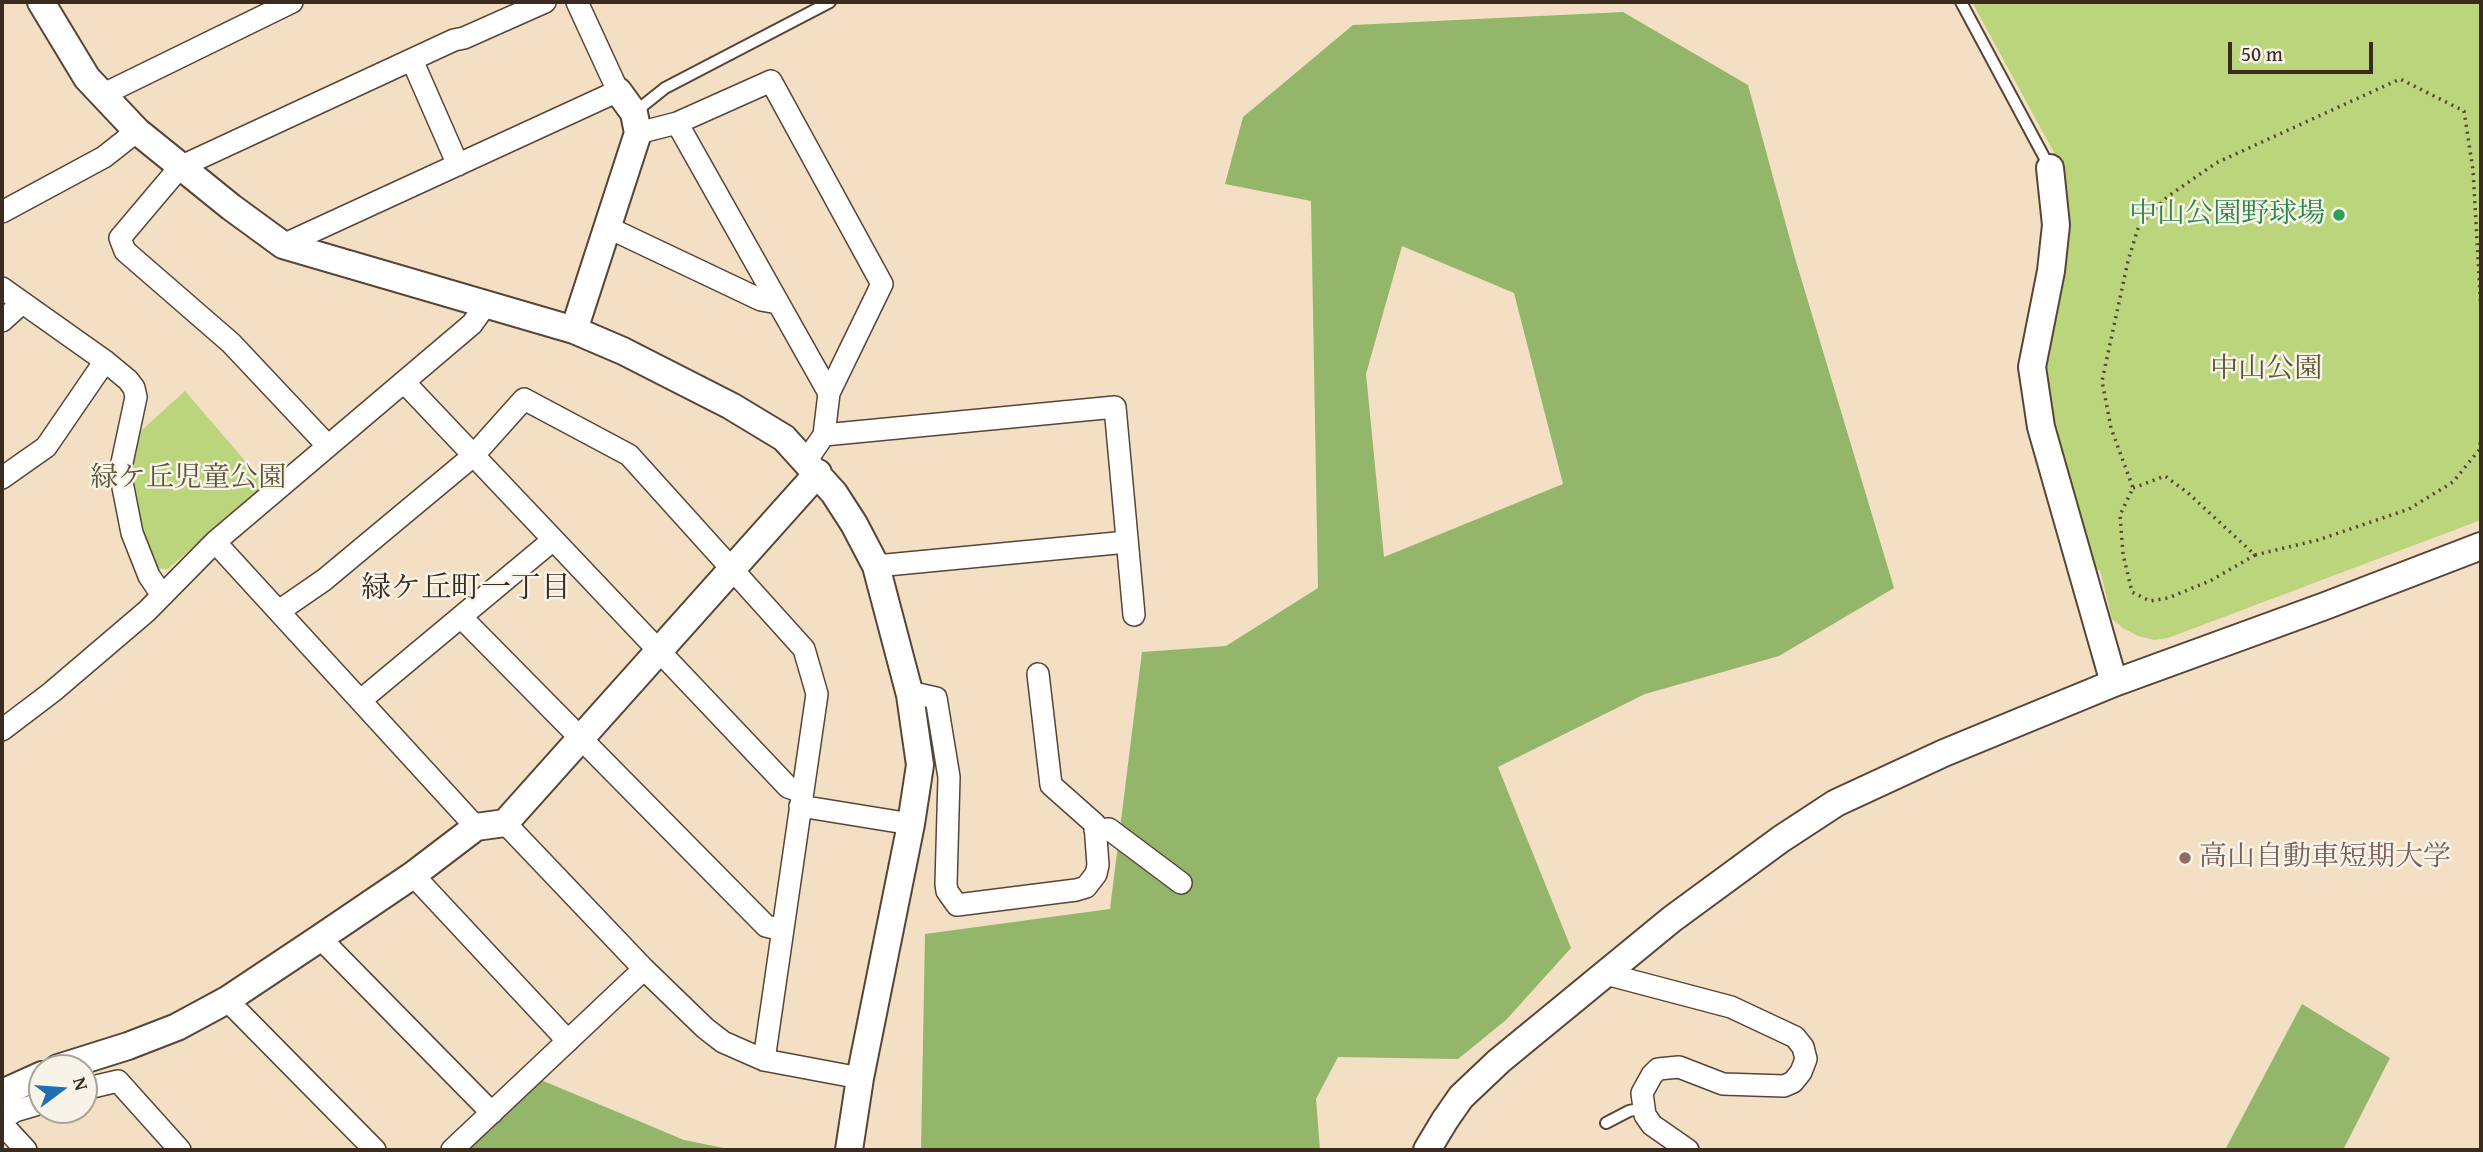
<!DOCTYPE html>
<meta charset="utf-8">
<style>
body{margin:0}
#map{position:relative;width:2483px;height:1152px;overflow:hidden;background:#f3dfc3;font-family:"Gentium Book Plus",serif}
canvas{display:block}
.frame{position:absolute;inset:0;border:4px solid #3b2a1e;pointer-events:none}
.north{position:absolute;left:28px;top:1054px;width:70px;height:70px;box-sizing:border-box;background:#f7f3e8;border:2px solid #aca397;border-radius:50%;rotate:74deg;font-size:19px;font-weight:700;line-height:28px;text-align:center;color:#3b2a1e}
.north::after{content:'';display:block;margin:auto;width:24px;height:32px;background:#1f6fb2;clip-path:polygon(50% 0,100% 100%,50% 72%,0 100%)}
.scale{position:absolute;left:2228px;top:42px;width:145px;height:32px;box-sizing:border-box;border:4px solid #3b2a1e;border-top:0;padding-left:9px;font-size:21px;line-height:24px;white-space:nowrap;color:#3b2a1e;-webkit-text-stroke:5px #f7f3e8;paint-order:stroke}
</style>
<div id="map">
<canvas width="2483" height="1152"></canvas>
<div class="frame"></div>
<div class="north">N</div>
<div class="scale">50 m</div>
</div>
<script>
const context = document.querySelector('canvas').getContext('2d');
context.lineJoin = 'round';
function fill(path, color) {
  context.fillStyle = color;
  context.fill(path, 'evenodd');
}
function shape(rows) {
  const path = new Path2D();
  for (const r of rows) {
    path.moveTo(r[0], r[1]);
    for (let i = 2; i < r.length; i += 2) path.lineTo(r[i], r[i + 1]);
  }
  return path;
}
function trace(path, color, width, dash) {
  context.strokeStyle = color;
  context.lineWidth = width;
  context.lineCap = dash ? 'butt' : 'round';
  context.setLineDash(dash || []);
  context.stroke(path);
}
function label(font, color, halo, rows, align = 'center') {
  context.font = font + ' "Gentium Book Plus","Noto Serif JP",serif';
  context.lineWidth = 5;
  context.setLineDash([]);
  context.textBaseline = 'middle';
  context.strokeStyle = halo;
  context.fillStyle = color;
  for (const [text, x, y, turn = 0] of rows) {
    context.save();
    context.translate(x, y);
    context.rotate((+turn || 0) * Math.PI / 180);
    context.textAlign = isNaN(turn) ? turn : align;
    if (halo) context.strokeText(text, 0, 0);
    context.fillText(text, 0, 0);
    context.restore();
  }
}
fill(shape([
 [1972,2,2481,2,2481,520,2168,638,2154,640,2138,636,2123,628,2112,619,2100,570,2094,571,2053,423,2048,398,2046,373,2066,257,2069,218,2066,192,2057,158],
 [185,391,265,484,168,569,154,568,146,547,135,497,132,470,133,438]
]), '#bad57b');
fill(shape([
 [1623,12,1748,85,1795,258,1894,588,1779,656,1645,694,1498,767,1571,948,1506,1020,1458,1059,1338,1057,1316,1099,1320,1150,921,1150,925,934,1110,909,1142,652,1226,646,1318,588,1311,201,1225,184,1243,117,1353,25],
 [1402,246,1514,293,1563,484,1384,557,1366,374],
 [2302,1004,2390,1058,2343,1150,2225,1150],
 [541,1080,684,1140,734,1150,469,1150]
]), '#93b66b');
const service = shape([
 [1961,2,2050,168],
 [635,112,665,88,830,2],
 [1606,1123,1629,1111,1643,1108]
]);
const minor = shape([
 [412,60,458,165],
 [102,95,292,2],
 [677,123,829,393],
 [638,133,677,123,771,81,882,284,829,393,824,435,806,461],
 [2,212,104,157,137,131],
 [607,227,761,300,778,303],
 [283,245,618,91,577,2],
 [2,288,105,361,128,380,134,388,136,397,120,472,132,533,149,576,162,595],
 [2,321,22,303],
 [404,382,788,787,802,792],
 [824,435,1115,407,1134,615],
 [327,445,231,343,125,251,120,238,180,167,454,40,464,38,545,2],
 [2,478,46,447,105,361],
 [215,542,476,827],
 [876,566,1127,542],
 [279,611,324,580,473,456,524,399,629,455,804,649,817,694,764,1060],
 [461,617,766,926,782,930],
 [909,692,936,698,949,777,946,884,947,891,957,905,1076,890,1086,887,1096,874,1098,865,1095,824,1051,785,1038,674],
 [361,700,553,540],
 [2,730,52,692,147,611,215,542,472,324,487,303],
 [800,806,911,824],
 [505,823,644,969,705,1028,723,1042,764,1060,860,1078],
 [1095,830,1109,829,1181,883],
 [413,875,568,1041],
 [320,938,492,1113],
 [1606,974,1731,1007,1795,1037,1803,1047,1806,1059,1801,1072,1793,1082,1784,1086,1723,1084,1679,1067,1658,1069,1652,1075,1642,1093,1645,1115,1652,1125,1688,1150],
 [227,1000,375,1150],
 [84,1089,118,1081,180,1150],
 [2,1119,15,1111,42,1103],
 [2,1124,26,1150],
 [452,1150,644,969]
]);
const tertiary = shape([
 [41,2,87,78,137,131,231,207,283,245,574,330,623,351,731,406,784,438,834,493,854,524,876,566,910,695,920,765,911,824,860,1078,849,1150],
 [2050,168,2056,225,2051,271,2032,367,2041,427,2114,683],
 [574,330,638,133,634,113,618,91],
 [58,1068,128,1046,177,1027,227,1000,320,938,413,875,476,827,505,823,818,473],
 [2,1093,42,1075],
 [1427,1150,1445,1120,1461,1097,1499,1061,1672,919,1781,839,1836,803,1944,753,2114,683,2325,606,2481,546]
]);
trace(service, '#574537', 14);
trace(minor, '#574537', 24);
trace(tertiary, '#574537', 30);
trace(shape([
 [2133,488,2165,476,2188,493,2255,555,2210,581,2168,598,2150,601,2132,592,2123,554,2120,515,2133,488,2111,428,2102,381,2128,261,2139,225,2167,197,2216,163,2400,79,2464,111,2473,170,2481,311],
 [2255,555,2318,540,2409,509,2453,482,2479,450,2481,439]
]), '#574537', 3.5, [2, 5]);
trace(service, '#fff', 10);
trace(minor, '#fff', 21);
trace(tertiary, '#fff', 26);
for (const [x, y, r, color] of [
 [2339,215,7,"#2e9e5b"],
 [2185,858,7,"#8d6e63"]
]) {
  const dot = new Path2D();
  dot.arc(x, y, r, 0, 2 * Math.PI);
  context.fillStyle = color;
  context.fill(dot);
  trace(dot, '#f7f3e8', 2.5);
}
label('28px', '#27864d', '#f7f3e8', [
 ["中山公園野球場",2325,215]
], 'right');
label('28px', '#5b5535', '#f7f3e8', [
 ["中山公園",2266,370],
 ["緑ケ丘児童公園",188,479]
]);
label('28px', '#785e54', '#f7f3e8', [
 ["高山自動車短期大学",2199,858]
], 'left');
label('30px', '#3b2a1e', '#f7f3e8', [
 ["緑ケ丘町一丁目",466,589]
]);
</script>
